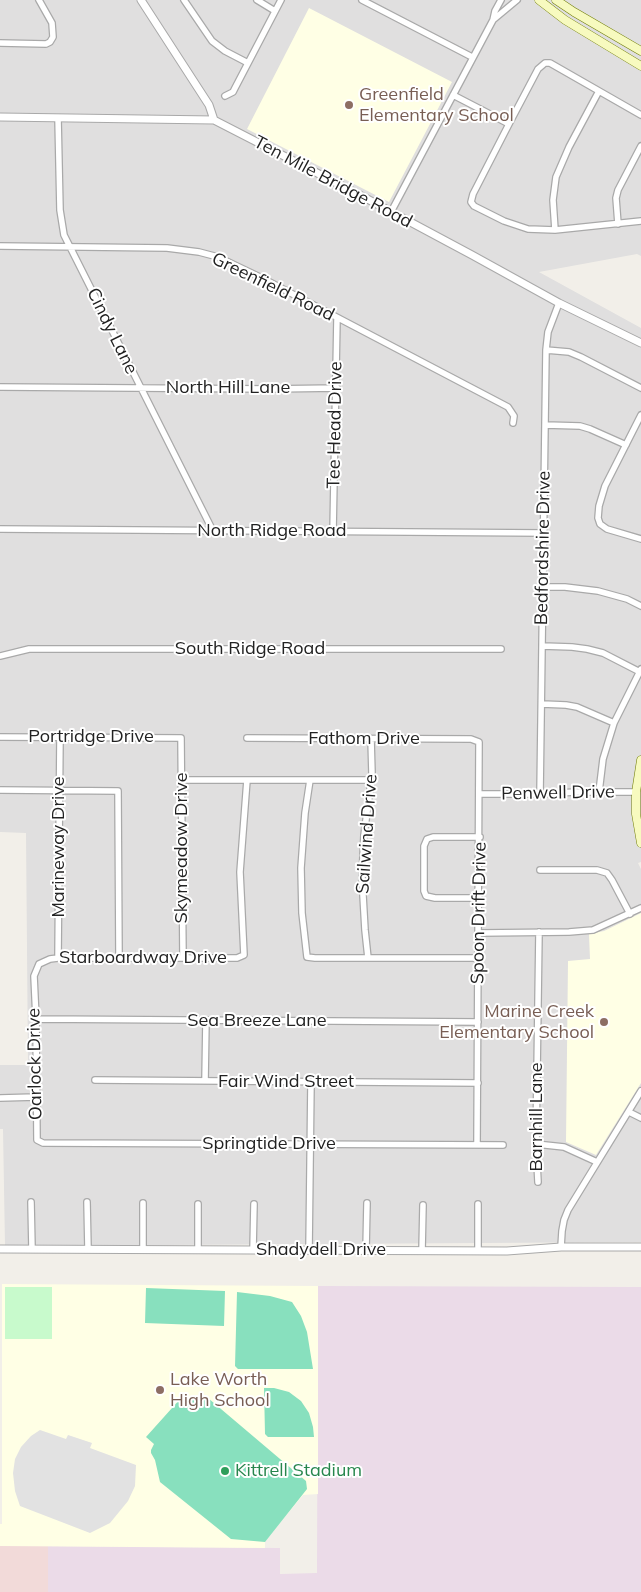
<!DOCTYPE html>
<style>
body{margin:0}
canvas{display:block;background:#f2efe9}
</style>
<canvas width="641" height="1592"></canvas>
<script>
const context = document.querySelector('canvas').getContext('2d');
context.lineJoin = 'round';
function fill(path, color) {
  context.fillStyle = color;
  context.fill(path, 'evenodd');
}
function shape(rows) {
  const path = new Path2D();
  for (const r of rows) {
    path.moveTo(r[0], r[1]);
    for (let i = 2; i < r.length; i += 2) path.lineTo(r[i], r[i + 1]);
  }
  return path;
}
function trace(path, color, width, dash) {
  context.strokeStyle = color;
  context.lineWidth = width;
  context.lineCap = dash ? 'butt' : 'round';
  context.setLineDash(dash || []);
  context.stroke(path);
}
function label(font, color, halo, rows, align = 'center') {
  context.font = font + ' Mulish,sans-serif';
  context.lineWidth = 4;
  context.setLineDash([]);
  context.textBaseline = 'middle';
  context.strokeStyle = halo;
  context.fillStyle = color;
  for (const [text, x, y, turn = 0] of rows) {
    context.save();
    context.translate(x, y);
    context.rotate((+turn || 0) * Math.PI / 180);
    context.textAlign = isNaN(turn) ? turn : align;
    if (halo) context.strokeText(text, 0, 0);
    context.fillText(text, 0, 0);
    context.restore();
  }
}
fill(shape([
 [0,0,641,0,641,256,637,254,539,272,641,328,641,862,638,863,641,869,641,1242,5,1246,3,1129,0,1129,0,1065,28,1065,26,833,0,832]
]), '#e0dfdf');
fill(shape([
 [0,1546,48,1546,48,1592,0,1592]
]), '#f2dad9');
fill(shape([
 [318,1286,641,1287,641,1592,48,1592,48,1546,280,1548,280,1574,317,1573]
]), '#ebdbe8');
fill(shape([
 [309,8,452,82,389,202,247,129],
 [641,913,641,1083,596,1155,566,1142,568,961,590,959,589,934,604,931],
 [2,1284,318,1286,318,1494,303,1495,265,1541,265,1548,0,1546,0,1524,2,1524]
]), '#ffffe5');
fill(shape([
 [5,1287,52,1287,52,1339,5,1339]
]), '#c8facc');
fill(shape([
 [146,1288,225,1291,224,1326,145,1323],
 [237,1292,270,1296,292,1302,301,1316,307,1332,313,1369,238,1369,235,1366],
 [264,1388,274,1388,289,1392,301,1401,309,1413,313,1427,314,1437,268,1437,265,1434],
 [197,1397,208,1398,306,1481,307,1489,265,1542,231,1539,160,1482,155,1460,151,1453,151,1450,154,1444,146,1437,181,1398,186,1402]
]), '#88e0be');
fill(shape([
 [40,1430,66,1439,68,1435,92,1443,90,1448,136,1465,135,1486,128,1501,110,1523,90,1533,20,1506,15,1491,13,1473,15,1459,21,1447,31,1436]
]), '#e2e2e2');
const minor = shape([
 [184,0,212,41,225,51,248,63],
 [257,0,275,11],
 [362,0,472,57],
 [493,20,517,0],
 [0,43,46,44,50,42,53,37,52,23,39,0],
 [453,95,509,124],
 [225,96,233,92,235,88,281,0],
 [641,115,550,63,545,63,538,69,509,124,473,194,471,202,474,206,504,221,528,229,555,230,641,221],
 [58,118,60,210,64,235,213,531],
 [391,212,493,20,495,11,501,0],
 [618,224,616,198,618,190,641,146],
 [555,230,553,200,556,177,569,147,599,91],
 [0,246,167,248,199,252,218,257,262,278,508,407,514,416,513,423],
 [546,350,569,352,581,357,641,388],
 [0,387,270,389,337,388],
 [641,415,605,486,599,506,598,518,600,524,607,529,641,539],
 [545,425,580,426,590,429,626,445],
 [0,529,544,533],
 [333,532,337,318],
 [543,587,565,587,598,591,627,599,641,606],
 [542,646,572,647,587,649,603,653,640,672],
 [0,656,29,649,501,649],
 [542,704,566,705,577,707,614,723],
 [0,737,181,738,183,958],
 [247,738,471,739,479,742,477,1145],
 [182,780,370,780],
 [247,780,240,872,244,955,237,958,58,958,50,959,39,964,34,976,36,1019,37,1140,43,1143,503,1145],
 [310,780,305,813,301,868,302,913,307,957,315,958,479,958],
 [0,790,118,791,119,958],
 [599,792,603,759,614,723,641,669],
 [480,794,540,794,576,792,636,792],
 [540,794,546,350,548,332,559,303],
 [540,870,597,870,607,873,612,880,630,914],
 [479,898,435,898,426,896,424,891,424,846,427,839,433,837,480,837],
 [479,933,569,932,593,930,641,908],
 [58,958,60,736],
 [368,958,365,930,362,878,364,835,372,774,371,739],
 [36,1019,478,1022],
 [95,1080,478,1083],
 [205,1081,206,1020],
 [0,1098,36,1097],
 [629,1112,641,1118],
 [536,1144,564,1147,597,1162],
 [538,1182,536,1144,539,932],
 [31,1202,32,1249],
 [87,1202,88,1249],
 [561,1247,562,1231,564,1220,568,1210,641,1091],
 [143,1249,143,1203],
 [198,1250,198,1204],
 [253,1250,254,1204],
 [309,1250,311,1082],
 [366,1250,367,1203],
 [422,1251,423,1205],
 [478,1251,478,1204]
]);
const tertiary = shape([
 [141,0,209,105,214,120],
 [0,117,214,120,358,194,472,255,559,303,641,343],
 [0,1249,507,1251,561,1247,641,1247]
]);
const secondary = shape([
 [539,0,565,20,641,66],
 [556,0,574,12,641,51],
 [641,760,636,792,636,814,641,843]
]);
trace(minor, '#a9a9a9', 8);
trace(tertiary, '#a9a9a9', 9);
trace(secondary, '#707d05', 9);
trace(minor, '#fff', 5.5);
trace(tertiary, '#fff', 7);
trace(secondary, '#f7fabf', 8);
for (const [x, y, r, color] of [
 [349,105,5,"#8d6e63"],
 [604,1022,5,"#8d6e63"],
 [160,1390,5,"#8d6e63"],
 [225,1471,5,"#2e9e5b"]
]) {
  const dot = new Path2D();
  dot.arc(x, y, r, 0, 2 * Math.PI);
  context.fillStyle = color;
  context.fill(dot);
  trace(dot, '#fff', 2);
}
label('18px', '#785e54', '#fff', [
 ["Greenfield",359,95],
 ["Elementary School",359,116],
 ["Marine Creek",594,1012,"right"],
 ["Elementary School",594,1033,"right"],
 ["Lake Worth",170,1380],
 ["High School",170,1401]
], 'left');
label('18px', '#222', '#fff', [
 ["Ten Mile Bridge Road",333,182,28],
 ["Greenfield Road",273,287,26],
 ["Cindy Lane",112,331,64],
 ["North Hill Lane",228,388],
 ["Tee Head Drive",335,425,-89],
 ["North Ridge Road",272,531],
 ["Bedfordshire Drive",543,548,-89],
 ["South Ridge Road",250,649],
 ["Portridge Drive",91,737],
 ["Fathom Drive",364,739],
 ["Penwell Drive",558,793,-1],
 ["Sailwind Drive",367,834,-86],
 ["Marineway Drive",59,847,-90],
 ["Skymeadow Drive",182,848,-90],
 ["Spoon Drift Drive",479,913,-89],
 ["Starboardway Drive",143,958],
 ["Sea Breeze Lane",257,1021],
 ["Oarlock Drive",35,1064,-91],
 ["Fair Wind Street",286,1082],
 ["Barnhill Lane",537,1117,-90],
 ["Springtide Drive",269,1144],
 ["Shadydell Drive",321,1250]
]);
label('18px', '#27864d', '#fff', [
 ["Kittrell Stadium",235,1471]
], 'left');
</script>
